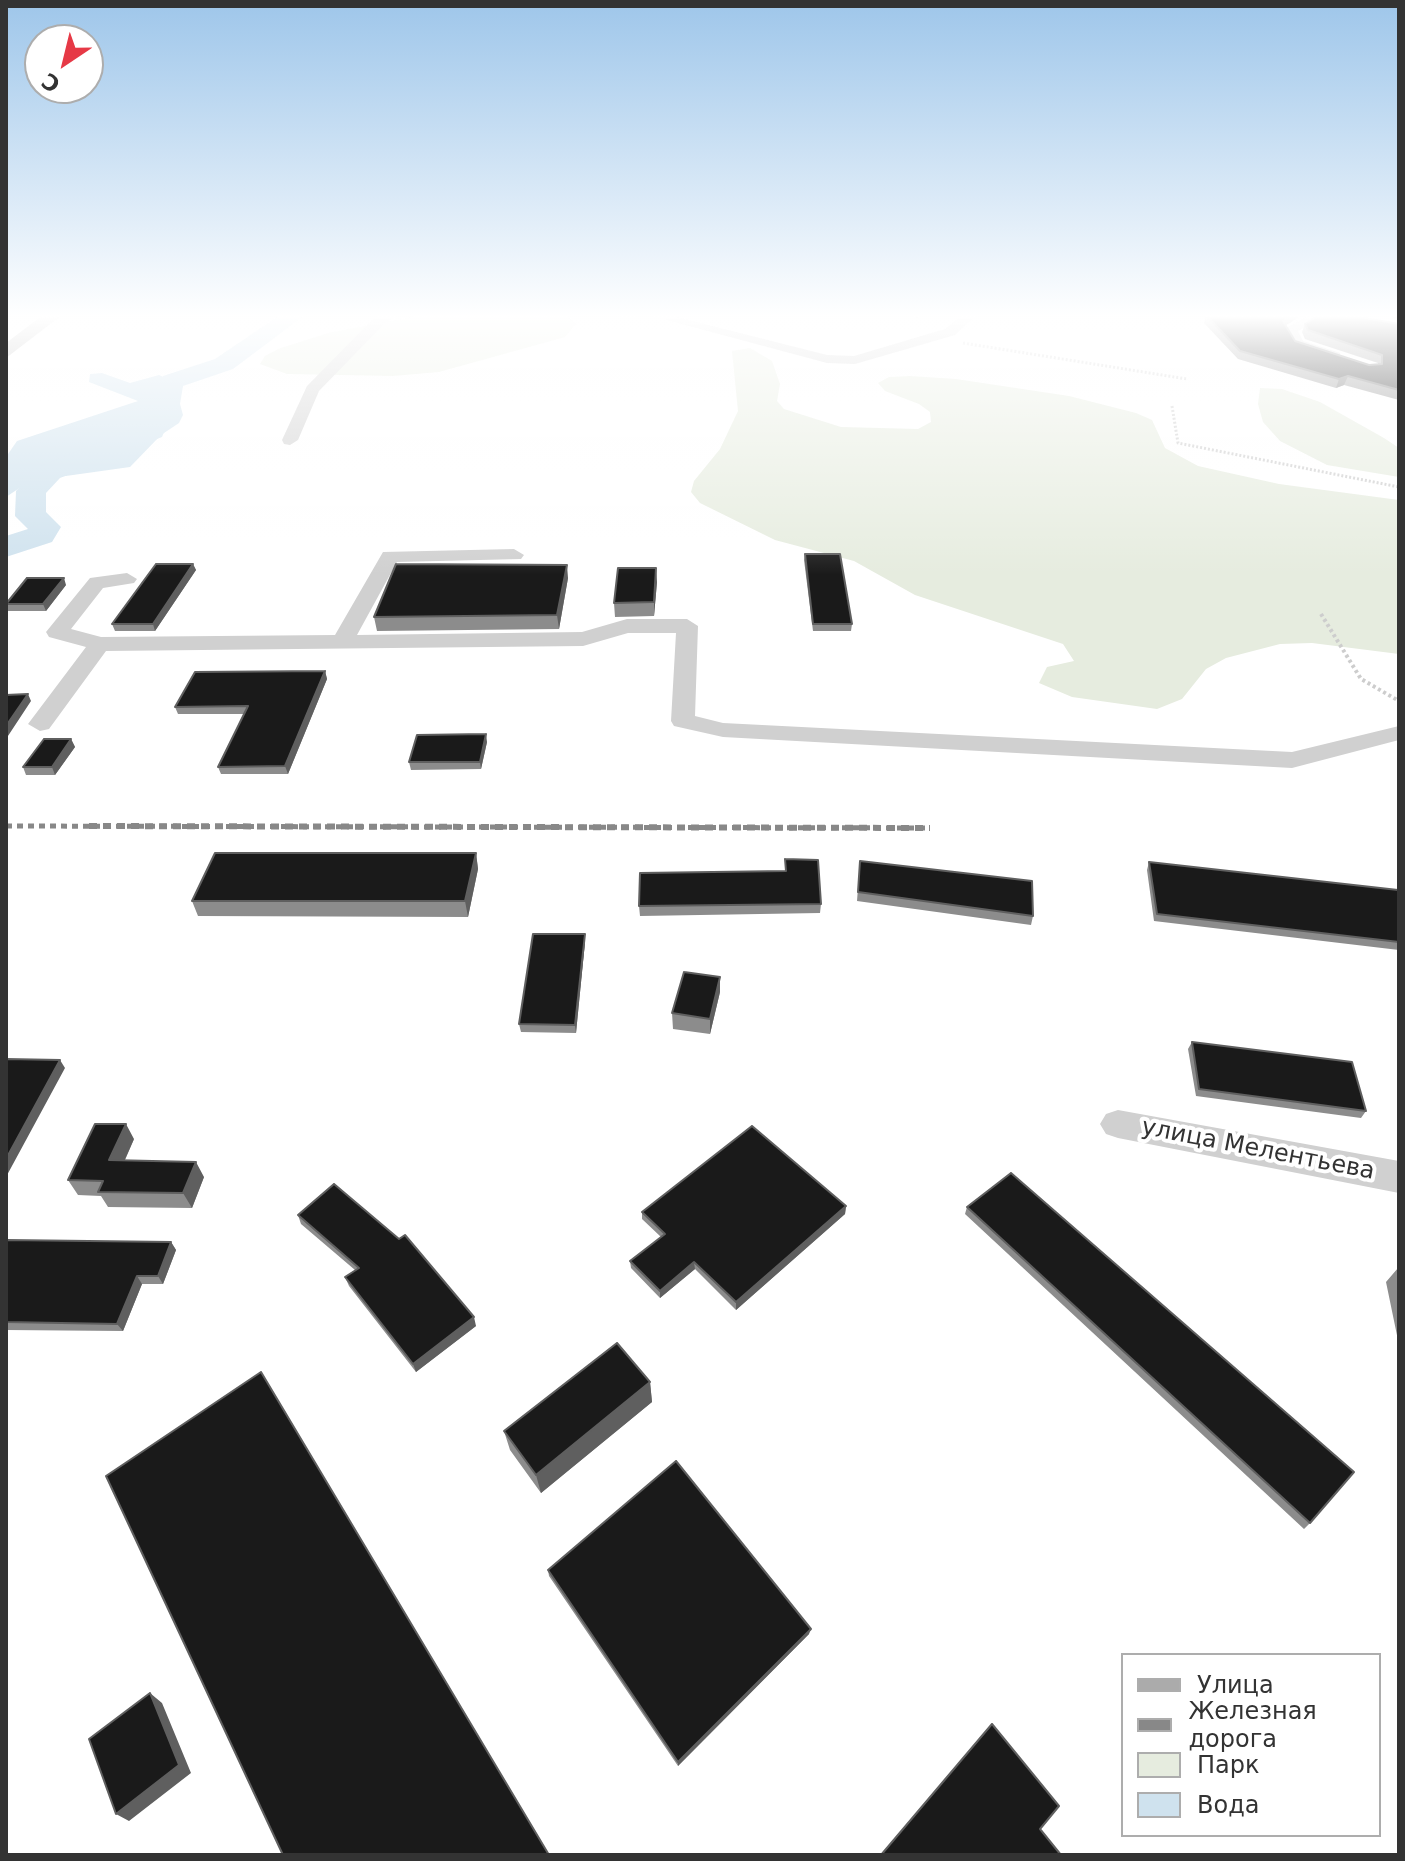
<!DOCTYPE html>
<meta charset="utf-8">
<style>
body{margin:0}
#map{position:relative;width:1405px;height:1861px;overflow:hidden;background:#fff;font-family:"DejaVu Sans",sans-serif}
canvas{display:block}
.frame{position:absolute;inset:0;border:8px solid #333;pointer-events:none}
.legend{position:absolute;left:1121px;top:1653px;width:260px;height:184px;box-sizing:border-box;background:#fff;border:2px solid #adadad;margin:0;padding:10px 14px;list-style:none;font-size:24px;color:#333}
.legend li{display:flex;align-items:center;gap:16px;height:40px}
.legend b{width:40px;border:2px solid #adadad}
.north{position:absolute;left:24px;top:24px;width:80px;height:80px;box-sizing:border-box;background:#fff;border:2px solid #adadad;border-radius:50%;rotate:215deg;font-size:22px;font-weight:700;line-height:32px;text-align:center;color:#333}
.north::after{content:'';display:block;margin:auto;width:28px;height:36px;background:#e63946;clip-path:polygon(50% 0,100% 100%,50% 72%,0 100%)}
</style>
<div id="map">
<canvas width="1405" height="1861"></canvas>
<div class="frame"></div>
<ul class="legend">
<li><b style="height:10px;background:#ababab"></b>Улица</li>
<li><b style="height:10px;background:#888"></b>Железная дорога</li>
<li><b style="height:22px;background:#e6ecdf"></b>Парк</li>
<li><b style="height:22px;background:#cfe2ee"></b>Вода</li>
</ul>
<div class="north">С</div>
</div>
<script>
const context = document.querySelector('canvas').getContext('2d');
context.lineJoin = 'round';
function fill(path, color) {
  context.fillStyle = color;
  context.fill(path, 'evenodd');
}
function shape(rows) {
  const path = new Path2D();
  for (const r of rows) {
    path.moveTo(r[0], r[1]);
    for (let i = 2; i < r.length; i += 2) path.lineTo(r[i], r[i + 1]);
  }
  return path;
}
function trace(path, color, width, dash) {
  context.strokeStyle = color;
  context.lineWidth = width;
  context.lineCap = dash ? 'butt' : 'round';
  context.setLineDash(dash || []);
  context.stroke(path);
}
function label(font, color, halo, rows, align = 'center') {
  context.font = font + ' "DejaVu Sans",sans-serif';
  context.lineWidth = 8;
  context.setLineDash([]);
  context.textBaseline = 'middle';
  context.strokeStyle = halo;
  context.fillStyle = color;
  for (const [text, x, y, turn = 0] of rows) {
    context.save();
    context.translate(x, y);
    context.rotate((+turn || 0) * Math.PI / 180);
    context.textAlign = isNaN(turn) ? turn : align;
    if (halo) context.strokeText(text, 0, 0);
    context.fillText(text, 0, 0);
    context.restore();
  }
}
fill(shape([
 [422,315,566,315,576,324,565,337,439,372,393,376,287,374,260,364,265,356,278,349,328,333],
 [750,348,772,361,780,384,777,401,784,409,841,427,918,429,931,422,930,412,919,404,885,391,878,383,889,377,910,376,956,379,1069,396,1136,413,1152,420,1165,448,1198,466,1279,484,1399,500,1399,654,1312,643,1280,644,1226,658,1206,669,1182,699,1157,709,1072,697,1039,683,1047,667,1074,661,1063,644,915,595,854,561,775,540,700,503,691,492,694,481,720,449,738,411,732,351],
 [1260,388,1282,389,1320,402,1384,438,1399,448,1399,477,1327,465,1280,441,1263,422,1258,404]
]), '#e6ecdf');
fill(shape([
 [102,373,130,383,159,375,183,386,180,404,183,415,179,423,161,435,130,467,30,481,6,497,6,457,17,441,138,401,89,382,90,374]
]), '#cfe2ee');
fill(shape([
 [280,315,305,315,233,369,183,386,162,437,60,478,46,493,46,512,61,527,52,542,6,557,6,536,28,529,15,516,16,491,40,466,140,426,163,376,215,359,280,315]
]), '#cfe2ee');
trace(shape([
 [622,315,637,315],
 [963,343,1187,379],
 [1172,406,1178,443,1399,487]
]), '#cdcdcd', 3, [2, 2]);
trace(shape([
 [1321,614,1361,679,1399,701]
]), '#cdcdcd', 4, [3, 3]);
fill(shape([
 [383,315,400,315,384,324,319,391,298,440,290,445,284,444,282,440,307,386,374,318,383,315],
 [648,315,669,315,827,355,854,356,945,329,962,315,976,315,955,335,855,364,827,363,648,315],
 [1309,315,1325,315,1298,331,1303,341,1340,353,1340,359,1293,347,1283,330,1309,315],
 [514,549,524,555,521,559,397,562,357,635,582,632,627,619,687,619,698,626,695,716,723,723,1292,752,1399,726,1399,740,1292,768,723,737,674,726,671,721,676,633,628,633,583,646,106,651,49,729,40,731,28,724,86,647,49,637,46,632,90,578,127,573,137,579,134,583,103,588,71,629,101,637,335,635,383,552,514,549],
 [1118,1110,1399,1161,1399,1193,1118,1138,1106,1134,1100,1124,1106,1114,1118,1110]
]), '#d0d0d0');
fill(shape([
 [43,315,62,315,6,358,6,343,43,315]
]), '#ababab');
trace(shape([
 [6,826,930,828]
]), '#888', 5, [6, 5]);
trace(shape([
 [89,826,930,828]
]), '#888', 6, [8, 6]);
fill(shape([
 [904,314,924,314,917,318],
 [1379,314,1399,314,1399,319],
 [1206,315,1286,326,1295,341,1369,365,1378,365,1378,363,1305,339,1302,332,1305,324,1399,324,1399,400,1344,385,1336,388,1238,359,1204,323],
 [805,554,852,624,851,631,813,631,804,560],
 [193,564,196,570,155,631,115,631,112,624],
 [568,578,559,629,377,631,374,617],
 [657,582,654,616,615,617,614,603],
 [66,585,46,611,8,611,6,606,6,602],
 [325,671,327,679,288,774,221,774,218,767,244,714,178,714,175,707],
 [71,739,75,747,55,775,26,775,23,767],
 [487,742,481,769,411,770,409,762],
 [476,853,478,869,468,917,198,916,192,901],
 [785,859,821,904,820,913,640,916,639,906,785,871],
 [860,861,1033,916,1031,925,857,901],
 [1149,862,1399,893,1399,950,1154,921,1147,870],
 [585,942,576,1033,521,1032,519,1024],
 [720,992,710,1034,673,1029,672,1013],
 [1192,1042,1366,1111,1361,1118,1196,1096,1188,1049],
 [134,1139,125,1160,204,1177,192,1208,108,1207,101,1196,78,1195,68,1180],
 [846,1206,845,1214,736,1310,695,1269,660,1298,631,1268,630,1261,661,1237,642,1219,642,1212],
 [967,1207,1310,1523,1304,1529,965,1214],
 [298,1215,476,1326,416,1372,349,1286,345,1277,355,1270,301,1224],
 [6,1240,171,1242,176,1250,163,1284,142,1284,123,1331,6,1330],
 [1398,1268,1399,1268,1399,1345,1386,1282],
 [650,1382,652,1402,541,1493,510,1450,504,1431],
 [548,1570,809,1634,678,1766,549,1576]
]), '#8c8c8c');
fill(shape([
 [1293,314,1304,314,1280,329,1283,321],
 [1348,376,1344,385,1336,388,1339,379],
 [193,564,196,570,155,631,153,624],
 [567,565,568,578,559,629,557,615],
 [656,568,657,582,654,616,654,602],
 [64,578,66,585,46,611,43,604],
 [325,671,327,679,288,774,285,766],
 [28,694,31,701,6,739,6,726],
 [486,734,487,742,481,769,480,762],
 [71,739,75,747,55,775,52,767],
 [476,853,478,869,468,917,465,901],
 [585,934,585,942,576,1033,575,1025],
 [720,977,720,992,710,1034,710,1019],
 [60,1060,65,1068,6,1177,6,1159],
 [126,1124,134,1139,118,1175,109,1160],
 [196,1162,204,1177,192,1208,183,1193],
 [846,1206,845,1214,736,1310,736,1302],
 [171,1242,176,1250,163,1284,158,1276],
 [694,1262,695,1269,660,1298,660,1291],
 [137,1276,142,1284,123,1331,117,1324],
 [474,1317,476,1326,416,1372,413,1364],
 [650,1382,652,1402,541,1493,536,1475],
 [811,1629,809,1634,678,1766,678,1762],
 [150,1693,162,1703,191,1773,129,1821,116,1814]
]), '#5f5f5f');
const building = shape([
 [1293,314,1283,321,1295,341,1369,365,1382,364,1382,355,1308,330,1305,324,1321,314,1343,314,1399,324,1399,390,1348,376,1339,379,1240,351,1206,315,1293,314],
 [805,554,840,554,852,624,813,624,805,554],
 [156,564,193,564,153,624,112,624,156,564],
 [396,564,567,565,557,615,374,617,396,564],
 [618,568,656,568,654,602,614,603,618,568],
 [27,578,64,578,43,604,6,604,27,578],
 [325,671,285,766,218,767,248,706,175,707,195,672,325,671],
 [28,694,6,726,6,695,28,694],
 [486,734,480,762,409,762,417,735,486,734],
 [44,739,71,739,52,767,23,767,44,739],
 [215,853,476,853,465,901,192,901,215,853],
 [785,859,818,860,821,904,639,906,640,873,786,871,785,859],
 [860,861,1032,881,1033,916,858,892,860,861],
 [1149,862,1398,890,1399,942,1157,914,1149,862],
 [533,934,585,934,575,1025,519,1024,533,934],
 [684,972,720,977,710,1019,672,1013,684,972],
 [1192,1042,1352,1062,1366,1111,1199,1089,1192,1042],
 [6,1059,60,1060,6,1159,6,1059],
 [95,1124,126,1124,109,1160,196,1162,183,1193,98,1192,103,1181,68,1180,95,1124],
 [752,1126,846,1206,736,1302,694,1262,660,1291,630,1261,665,1234,642,1212,752,1126],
 [1011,1173,1354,1472,1310,1523,967,1207,1011,1173],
 [334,1184,399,1239,405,1235,474,1317,413,1364,345,1277,359,1268,298,1215,334,1184],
 [6,1240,171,1242,158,1276,137,1276,117,1324,6,1322,6,1240],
 [617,1343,650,1382,536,1475,504,1431,617,1343],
 [261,1372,549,1855,283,1855,106,1476,261,1372],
 [676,1461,811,1629,678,1762,548,1570,676,1461],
 [150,1693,179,1765,116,1814,89,1739,150,1693],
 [992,1724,1059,1806,1040,1829,1061,1855,881,1855,992,1724]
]);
fill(building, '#1a1a1a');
trace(building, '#5f5f5f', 2);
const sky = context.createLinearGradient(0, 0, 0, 575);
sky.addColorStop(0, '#9ec6ea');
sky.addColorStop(0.55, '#fff');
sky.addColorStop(1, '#ffffff00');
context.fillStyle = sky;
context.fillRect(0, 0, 1405, 575);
label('24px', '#333', '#fff', [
 ["улица Мелентьева",1258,1150,11]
]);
</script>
